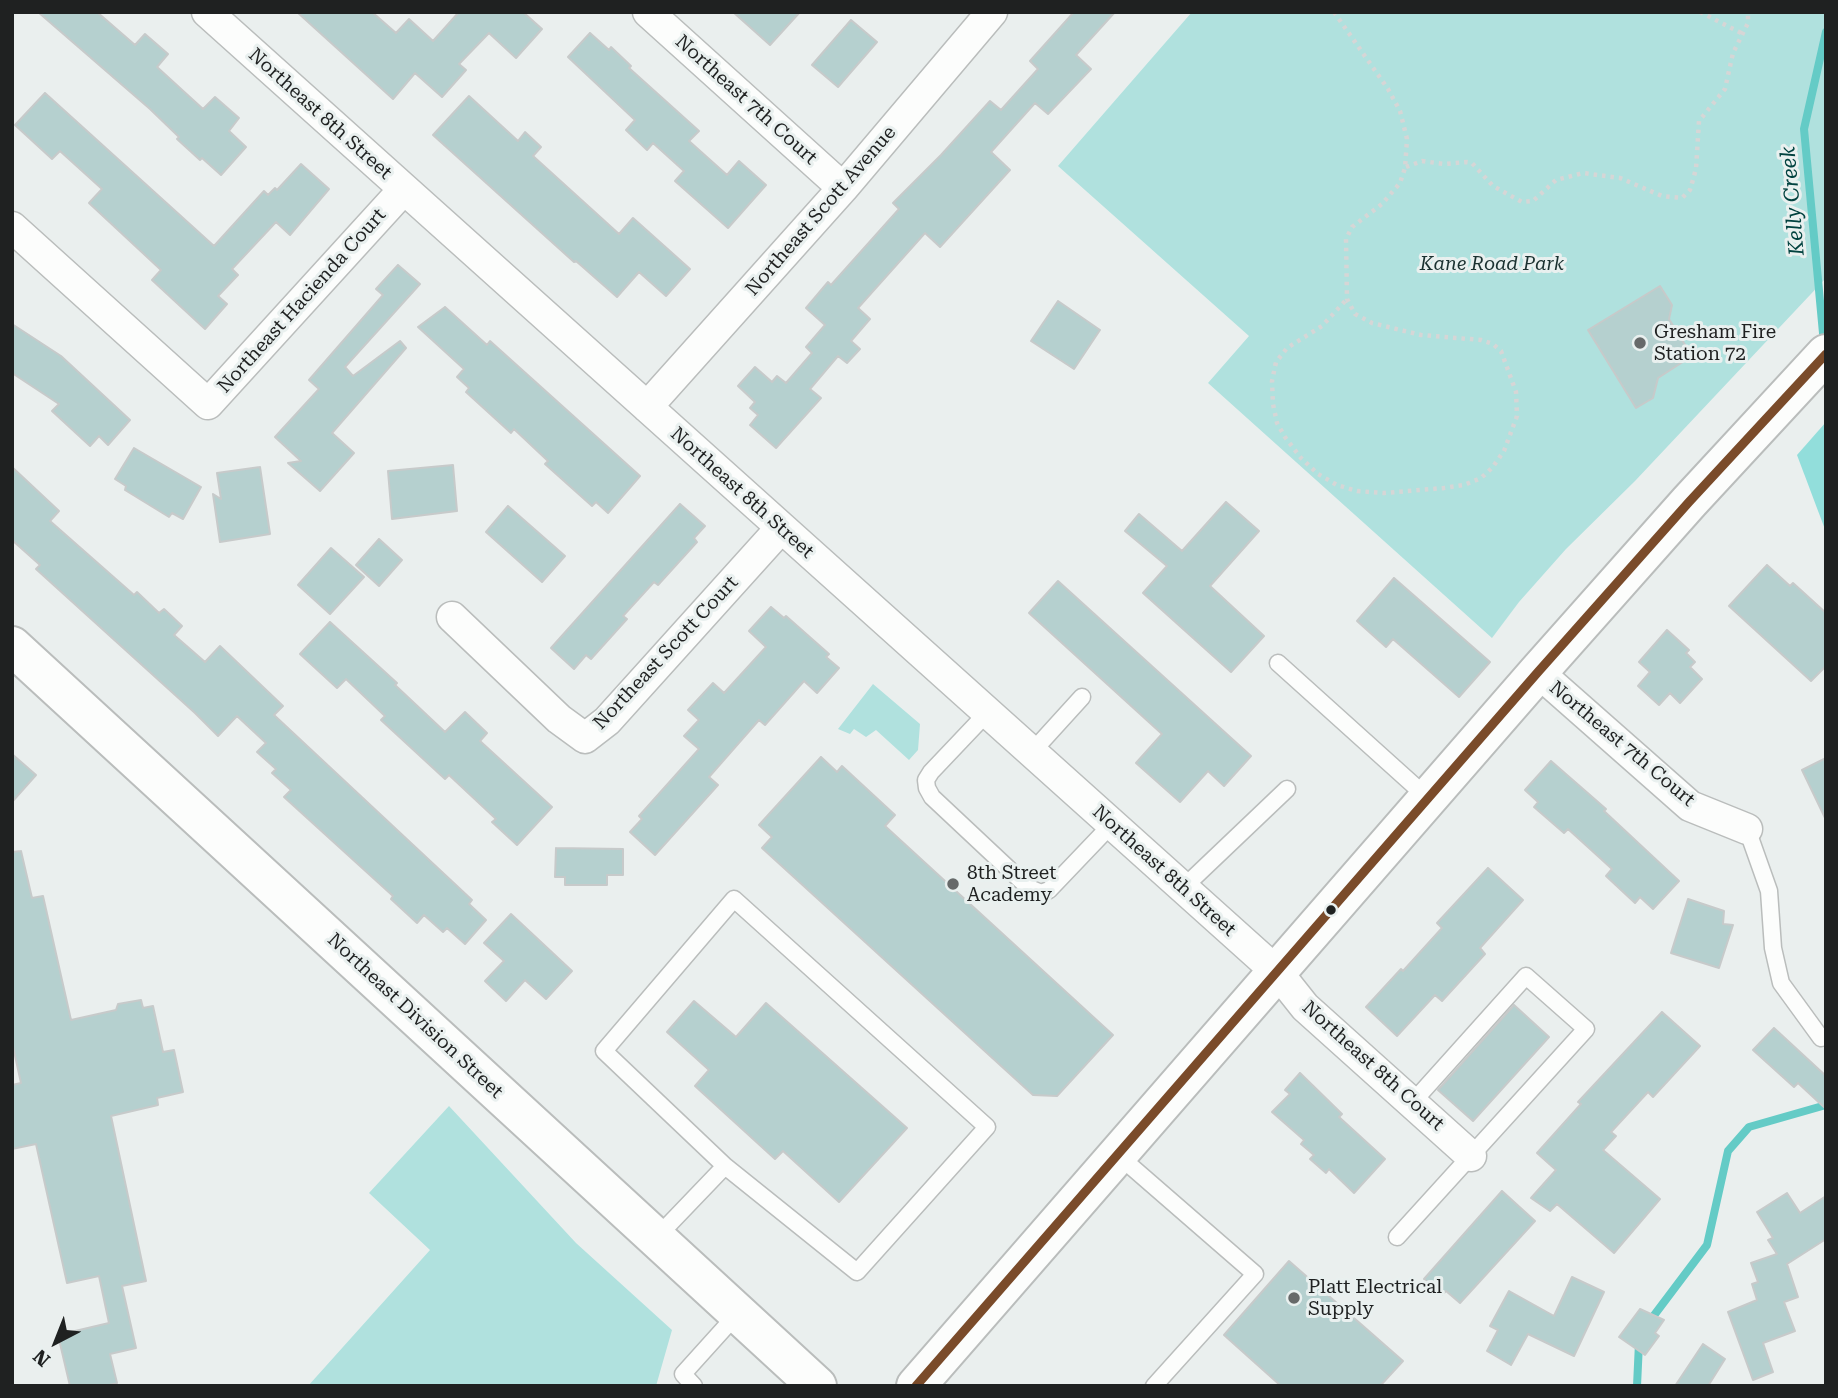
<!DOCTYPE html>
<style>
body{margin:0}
#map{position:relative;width:1838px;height:1398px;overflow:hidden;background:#eaefee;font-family:"Roboto Serif",serif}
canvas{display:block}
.frame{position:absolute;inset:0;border:14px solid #1f2121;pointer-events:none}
.north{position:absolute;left:21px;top:1307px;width:70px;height:70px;-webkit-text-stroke:5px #e9f0ef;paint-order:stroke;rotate:222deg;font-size:19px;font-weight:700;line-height:28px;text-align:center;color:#1f2121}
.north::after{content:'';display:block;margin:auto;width:24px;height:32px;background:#1f2121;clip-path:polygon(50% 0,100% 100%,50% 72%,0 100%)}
</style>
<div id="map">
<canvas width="1838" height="1398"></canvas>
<div class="frame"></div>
<div class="north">N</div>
</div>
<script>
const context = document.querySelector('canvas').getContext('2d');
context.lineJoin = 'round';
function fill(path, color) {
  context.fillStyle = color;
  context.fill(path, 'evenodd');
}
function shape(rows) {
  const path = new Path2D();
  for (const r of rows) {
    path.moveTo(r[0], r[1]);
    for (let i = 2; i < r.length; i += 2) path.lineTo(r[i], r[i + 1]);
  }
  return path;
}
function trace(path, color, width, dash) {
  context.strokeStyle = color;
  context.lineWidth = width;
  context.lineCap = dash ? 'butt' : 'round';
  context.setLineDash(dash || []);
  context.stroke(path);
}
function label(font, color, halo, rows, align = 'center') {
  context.font = font + ' "Roboto Serif",serif';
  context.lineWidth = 6;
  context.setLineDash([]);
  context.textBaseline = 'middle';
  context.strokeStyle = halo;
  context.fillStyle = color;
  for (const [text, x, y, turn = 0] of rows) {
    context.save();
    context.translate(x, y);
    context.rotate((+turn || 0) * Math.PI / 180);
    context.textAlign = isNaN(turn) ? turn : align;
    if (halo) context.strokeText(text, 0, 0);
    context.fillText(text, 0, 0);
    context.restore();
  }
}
fill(shape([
 [1192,12,1826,12,1826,278,1635,481,1566,549,1519,602,1492,638,1208,383,1249,336,1058,166],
 [873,684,920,724,918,750,909,760,876,730,866,737,854,729,850,734,838,729],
 [449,1106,576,1243,672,1330,656,1386,308,1386,430,1250,369,1193]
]), '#b0e1de');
fill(shape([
 [1826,422,1826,532,1797,455]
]), '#92dedb');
trace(shape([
 [1824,344,1804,129,1826,32],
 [1649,1322,1707,1245,1728,1151,1749,1127,1826,1105],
 [1637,1386,1639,1343]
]), '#64cbc6', 8);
const building = shape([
 [38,12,97,12,135,45,145,34,168,54,157,67,203,109,215,97,239,118,229,131,246,147,221,175,202,158,200,160,177,139,179,137,150,109,38,12],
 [297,12,372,12,396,33,409,19,433,41,459,12,523,12,542,29,516,58,489,33,459,64,466,70,442,97,415,73,393,99,297,12],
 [733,12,800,12,770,45,733,12],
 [1074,12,1115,12,1076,55,1091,69,1048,114,1035,103,991,152,1010,170,940,247,925,233,858,308,870,319,851,341,860,349,847,363,838,356,810,389,821,398,776,448,750,425,758,415,750,408,755,402,738,386,755,367,772,382,777,376,786,383,812,353,806,347,825,325,806,308,828,282,831,285,899,209,893,203,941,155,990,101,1001,110,1038,69,1030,61,1074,12],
 [851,20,877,42,838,87,812,65,851,20],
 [590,33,609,50,611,47,631,66,629,68,699,131,689,141,727,175,739,161,766,185,728,228,675,181,684,171,653,143,647,150,626,130,635,120,568,57,590,33],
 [45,93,214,246,264,191,268,195,275,188,277,190,301,164,329,189,290,235,276,222,232,269,238,275,218,296,227,304,205,329,152,280,161,270,89,203,102,189,60,151,52,159,15,125,45,93],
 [469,96,518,141,525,132,541,147,533,156,619,234,633,218,690,269,666,296,639,272,617,297,576,261,574,262,433,135,469,96],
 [398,265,420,284,345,367,353,376,400,341,406,348,332,433,354,453,320,491,288,463,301,461,275,437,319,389,309,380,383,295,376,289,398,265],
 [1660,286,1672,305,1669,319,1692,356,1658,378,1653,398,1636,408,1588,330,1660,286],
 [1058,301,1100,330,1074,369,1031,341,1058,301],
 [445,307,487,345,490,341,640,476,608,513,596,502,592,506,545,464,548,461,514,429,511,433,466,392,469,388,457,377,464,369,418,327,445,307],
 [12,324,61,356,130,420,108,445,99,436,90,446,52,411,59,404,12,373,12,324],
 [134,448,201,487,183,519,172,513,169,517,125,490,126,486,115,479,134,448],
 [453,465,457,511,392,519,388,471,453,465],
 [12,467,59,511,50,521,134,595,137,592,159,613,164,609,182,626,174,635,205,662,220,646,283,706,274,715,472,900,469,904,486,920,465,944,447,928,443,932,424,915,417,923,391,899,393,896,284,797,291,790,272,773,276,769,257,752,266,743,237,716,218,736,195,713,36,569,40,565,12,540,12,467],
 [260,467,270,534,220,542,213,494,221,499,217,473,260,467],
 [1226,502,1259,531,1210,586,1264,636,1231,672,1143,593,1167,566,1125,531,1139,514,1182,551,1226,502],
 [680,504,705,526,694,538,697,542,658,585,654,582,623,616,627,619,591,659,586,655,574,669,551,648,680,504],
 [508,506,565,556,542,582,486,532,508,506],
 [379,539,402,560,379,586,356,565,379,539],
 [331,548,364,577,330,614,298,585,331,548],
 [1767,565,1790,586,1793,583,1826,613,1826,666,1811,681,1729,606,1767,565],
 [1394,578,1490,662,1459,697,1393,639,1386,647,1357,621,1394,578],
 [1058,581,1251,756,1224,786,1208,771,1180,802,1136,763,1162,734,1029,613,1058,581],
 [771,607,784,618,786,616,829,654,826,657,839,668,817,693,804,681,765,725,759,720,709,777,718,785,655,855,630,832,642,819,639,816,699,749,684,736,699,720,688,710,713,683,724,693,766,647,749,631,771,607],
 [330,622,397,683,395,685,445,732,465,712,487,733,480,741,552,807,517,845,492,822,496,819,449,775,445,779,381,720,385,716,346,679,337,688,300,654,330,622],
 [1667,630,1689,650,1686,653,1695,662,1690,667,1702,679,1680,703,1670,693,1659,705,1638,686,1650,672,1639,662,1667,630],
 [12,754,36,775,12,802,12,754],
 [821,757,837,772,842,766,895,815,885,826,1113,1035,1057,1096,1033,1095,762,848,772,837,759,825,821,757],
 [1826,758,1826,820,1802,770,1826,758],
 [1551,761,1606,809,1604,811,1679,881,1653,909,1640,897,1635,903,1606,876,1612,869,1600,858,1568,829,1564,833,1534,807,1538,802,1525,790,1551,761],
 [556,848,623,849,623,875,607,875,607,885,565,885,565,877,555,877,556,848],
 [21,851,32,898,43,896,71,1020,116,1010,118,1004,141,1000,143,1008,153,1006,163,1052,174,1050,183,1092,157,1098,158,1105,111,1116,146,1281,122,1286,136,1348,110,1354,117,1383,106,1386,70,1386,58,1335,109,1323,99,1276,67,1283,36,1144,12,1149,12,1085,21,1083,12,1042,12,852,21,851],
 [1488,868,1523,900,1480,948,1485,954,1442,1001,1435,995,1397,1036,1366,1007,1401,969,1403,971,1442,928,1437,923,1488,868],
 [1688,899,1724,911,1723,924,1733,925,1719,968,1671,953,1688,899],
 [511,914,572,971,546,999,525,980,506,1001,485,981,504,961,484,943,511,914],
 [694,1001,736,1037,766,1003,907,1128,839,1202,783,1151,775,1159,695,1086,709,1070,667,1032,694,1001],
 [1514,1005,1549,1037,1473,1121,1438,1090,1514,1005],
 [1662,1012,1700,1046,1653,1097,1648,1092,1611,1132,1616,1136,1603,1150,1660,1199,1614,1253,1557,1204,1550,1211,1531,1198,1556,1170,1537,1153,1581,1104,1578,1102,1662,1012],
 [1774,1028,1826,1076,1826,1109,1798,1083,1794,1087,1753,1050,1774,1028],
 [1300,1073,1342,1114,1339,1117,1385,1159,1354,1193,1329,1169,1326,1173,1310,1159,1314,1155,1301,1144,1304,1140,1272,1112,1290,1094,1285,1090,1300,1073],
 [1502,1191,1535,1221,1460,1303,1446,1291,1442,1295,1424,1279,1502,1191],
 [1787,1193,1800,1213,1826,1196,1826,1239,1787,1264,1798,1297,1784,1302,1795,1331,1763,1343,1773,1372,1753,1380,1728,1312,1757,1300,1752,1284,1758,1282,1751,1263,1777,1254,1768,1240,1773,1238,1757,1212,1787,1193],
 [1289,1261,1403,1361,1380,1386,1281,1386,1224,1335,1289,1261],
 [1572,1277,1604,1292,1574,1356,1528,1334,1511,1365,1487,1351,1498,1330,1490,1326,1509,1291,1554,1316,1572,1277],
 [1640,1309,1664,1320,1655,1333,1659,1336,1645,1355,1619,1337,1640,1309],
 [1703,1344,1725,1359,1708,1386,1675,1386,1703,1344]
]);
fill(building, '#b5d0cf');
trace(building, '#c7caca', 2);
const lane = shape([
 [1278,663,1429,799],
 [987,713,931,772,926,780,927,788,932,797,1029,888,1041,893,1049,890,1112,824],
 [1032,752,1082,697],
 [1747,829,1769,891,1773,948,1781,983,1821,1038],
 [1183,888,1287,789],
 [1118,1155,1255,1274,1154,1386],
 [1397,1237,1586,1029,1526,976,1412,1103],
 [656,1238,725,1166,604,1051,734,899,987,1127,857,1272,725,1166],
 [694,1386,683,1374,738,1313]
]);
const street = shape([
 [207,12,1278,973,1305,1007,1471,1156],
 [648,12,843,188],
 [12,227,208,404,404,189],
 [647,407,843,188,992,12],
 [452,617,559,719,585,738,607,721,781,528],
 [1538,672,1690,806,1747,829]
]);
const secondary = shape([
 [12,646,817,1386]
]);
const primary = shape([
 [916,1386,1538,672,1689,502,1826,354]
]);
trace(lane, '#babdbc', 19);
trace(street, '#babdbc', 33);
trace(secondary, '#babdbc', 42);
trace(primary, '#babdbc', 42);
trace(shape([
 [1334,12,1388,89,1400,111,1407,139,1405,168,1400,183,1382,204,1352,227,1346,239,1347,299,1355,314,1372,323,1421,335,1481,340,1493,344,1501,351,1516,392,1517,416,1504,451,1492,468,1481,478,1464,485,1444,488,1384,493,1357,491,1337,485,1318,474,1301,458,1285,437,1277,423,1273,404,1272,381,1276,362,1287,348,1322,326,1347,299],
 [1700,12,1743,34],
 [1406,167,1422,161,1444,164,1466,162,1472,163,1493,186,1522,202,1533,201,1556,180,1583,173,1620,178,1662,196,1682,198,1690,190,1696,169,1699,121,1725,89,1733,53,1748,23,1748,12]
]), '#d6d6d6', 4.5, [3.5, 5]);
trace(lane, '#fcfdfc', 16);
trace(street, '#fcfdfc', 30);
trace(secondary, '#fcfdfc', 38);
trace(primary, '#fcfdfc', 38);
trace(shape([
 [916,1386,1538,672,1689,502,1826,354]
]), '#7a4b2a', 9);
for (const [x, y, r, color] of [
 [1640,343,7,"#666969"],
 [953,884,7,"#666969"],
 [1331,910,6,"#1f2121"],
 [1294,1298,7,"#666969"]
]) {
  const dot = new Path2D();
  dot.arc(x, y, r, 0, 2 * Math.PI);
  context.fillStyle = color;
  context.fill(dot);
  trace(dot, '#e9f0ef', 2.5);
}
label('19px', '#1f2121', '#e9f0ef', [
 ["Northeast 7th Court",746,100,42],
 ["Northeast 8th Street",320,114,42],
 ["Northeast Scott Avenue",821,211,-49],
 ["Northeast Hacienda Court",302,301,-48],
 ["Northeast 8th Street",742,493,42],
 ["Northeast Scott Court",666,653,-47],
 ["Northeast 7th Court",1622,744,40],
 ["Northeast 8th Street",1164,871,42],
 ["Northeast Division Street",415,1016,43],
 ["Northeast 8th Court",1373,1066,42]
]);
label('italic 19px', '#1a3130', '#e9f0ef', [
 ["Kane Road Park",1492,264]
]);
label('19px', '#1f2121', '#e9f0ef', [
 ["Gresham Fire",1654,332],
 ["Station 72",1654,354],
 ["8th Street",967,873],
 ["Academy",967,895],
 ["Platt Electrical",1308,1287],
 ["Supply",1308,1309]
], 'left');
label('italic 21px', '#01423f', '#e9f0ef', [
 ["Kelly Creek",1793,201,-95]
]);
</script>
